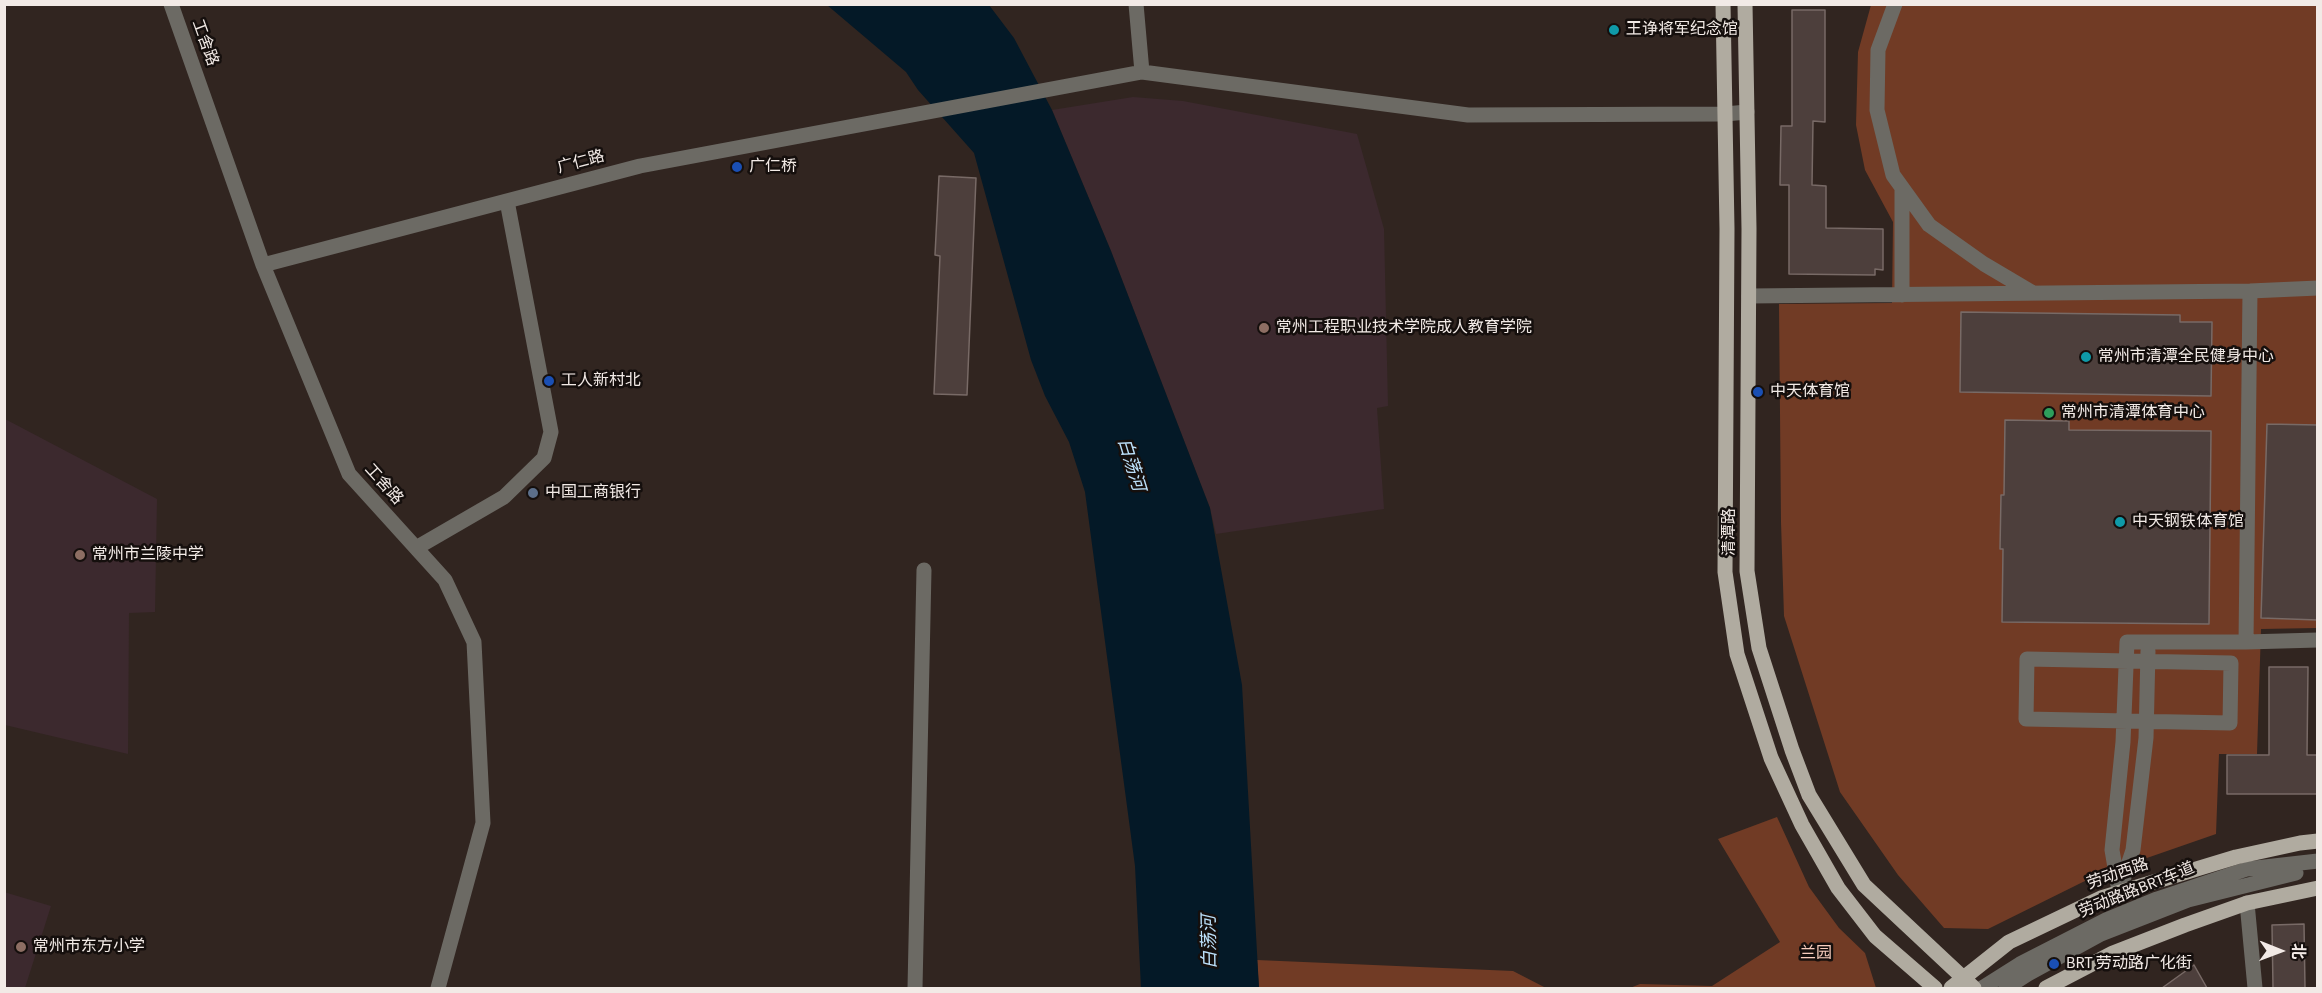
<!DOCTYPE html>
<meta charset="utf-8">
<style>
body{margin:0}
#map{position:relative;width:2322px;height:993px;overflow:hidden;background:#312520;font-family:"Source Sans 3","Noto Sans SC",sans-serif}
canvas{display:block}
.frame{position:absolute;inset:0;border:6px solid #f2eae6;pointer-events:none}
.north{position:absolute;left:2250px;top:921px;width:60px;height:60px;-webkit-text-stroke:4px #150f0d;paint-order:stroke;rotate:91deg;font-size:16px;font-weight:700;line-height:24px;text-align:center;color:#f2eae6}
.north::after{content:'';display:block;margin:auto;width:21px;height:27px;background:#f2eae6;clip-path:polygon(50% 0,100% 100%,50% 72%,0 100%)}
</style>
<div id="map">
<canvas width="2322" height="993"></canvas>
<div class="frame"></div>
<div class="north">北</div>
</div>
<script>
const context = document.querySelector('canvas').getContext('2d');
context.lineJoin = 'round';
function fill(path, color) {
  context.fillStyle = color;
  context.fill(path, 'evenodd');
}
function shape(rows) {
  const path = new Path2D();
  for (const r of rows) {
    path.moveTo(r[0], r[1]);
    for (let i = 2; i < r.length; i += 2) path.lineTo(r[i], r[i + 1]);
  }
  return path;
}
function trace(path, color, width, dash) {
  context.strokeStyle = color;
  context.lineWidth = width;
  context.lineCap = dash ? 'butt' : 'round';
  context.setLineDash(dash || []);
  context.stroke(path);
}
function label(font, color, halo, rows, align = 'center') {
  context.font = font + ' "Source Sans 3","Noto Sans SC",sans-serif';
  context.lineWidth = 5;
  context.setLineDash([]);
  context.textBaseline = 'middle';
  context.strokeStyle = halo;
  context.fillStyle = color;
  for (const [text, x, y, turn = 0] of rows) {
    context.save();
    context.translate(x, y);
    context.rotate((+turn || 0) * Math.PI / 180);
    context.textAlign = isNaN(turn) ? turn : align;
    if (halo) context.strokeText(text, 0, 0);
    context.fillText(text, 0, 0);
    context.restore();
  }
}
fill(shape([
 [1133,97,1183,101,1357,134,1384,229,1388,406,1377,408,1384,509,1216,534,1210,508,1111,251,1052,110],
 [5,419,157,499,155,612,129,613,128,754,5,725],
 [4,892,51,906,25,988,5,988]
]), '#3c292e');
fill(shape([
 [1871,5,2317,5,2317,628,2261,629,2257,754,2219,754,2216,834,2095,876,1988,929,1944,928,1898,875,1840,792,1784,616,1781,522,1779,304,1892,303,1893,222,1865,170,1856,125,1858,52],
 [1777,817,1809,887,1839,928,1865,953,1876,988,1630,988,1640,984,1712,986,1780,942,1718,839],
 [1257,960,1513,971,1546,988,1259,988]
]), '#713b25');
fill(shape([
 [827,5,989,5,1014,38,1052,110,1111,251,1210,508,1242,685,1259,988,1141,988,1135,866,1085,492,1069,442,1045,396,1031,360,974,153,918,90,906,72]
]), '#041927');
const building = shape([
 [1792,10,1825,10,1825,122,1813,121,1812,185,1826,186,1826,228,1883,229,1883,270,1875,269,1875,275,1789,274,1789,185,1780,185,1781,126,1792,126,1792,10],
 [939,176,976,178,967,395,934,394,940,256,935,255,939,176],
 [1961,312,2180,315,2180,322,2212,322,2211,396,1960,392,1961,312],
 [2005,420,2069,421,2069,430,2211,431,2209,624,2002,622,2003,549,2000,549,2001,495,2004,495,2005,420],
 [2267,424,2318,425,2318,620,2261,618,2267,424],
 [2269,667,2308,667,2307,755,2318,755,2318,794,2227,794,2227,755,2269,755,2269,667],
 [2304,924,2305,988,2273,988,2272,925,2304,924],
 [2194,965,2207,988,2162,988,2194,965]
]);
fill(building, '#4d3f3c');
trace(building, '#786a66', 1.5);
trace(shape([
 [171,4,263,265,349,474,445,580,474,642,483,823,438,988],
 [1136,4,1142,72],
 [1895,4,1878,50,1877,110,1893,175,1929,225,1984,264,2033,293],
 [263,265,640,166,1142,72,1468,115,1725,114,1747,112],
 [1902,295,1902,189],
 [1749,296,2250,291,2318,288],
 [416,548,504,497,544,458,551,432,507,201],
 [2246,642,2318,640],
 [2027,659,2231,663,2230,723,2026,719,2027,659],
 [2120,889,2133,850,2146,738,2148,651],
 [2119,891,2112,850,2123,742,2127,642,2246,642,2250,291],
 [2247,903,2255,988],
 [915,988,924,570],
 [1982,988,2020,964,2106,920,2157,899,2247,869,2318,861],
 [2006,988,2028,974,2101,934,2188,900,2296,873]
]), '#6c6a64', 15);
trace(shape([
 [1723,4,1727,229,1725,572,1737,654,1771,758,1802,825,1838,888,1875,936,1935,988],
 [1745,4,1749,229,1747,571,1759,648,1792,750,1809,795,1864,885,1974,988],
 [1951,988,2009,942,2101,898,2236,857,2300,843,2318,841],
 [2046,988,2113,953,2185,925,2247,903,2318,888]
]), '#b0aba0', 15);
for (const [x, y, r, color] of [
 [1614,30,6,"#0f9aa8"],
 [737,167,6,"#1a4fb4"],
 [1264,328,6,"#8d6e63"],
 [2086,357,6,"#0f9aa8"],
 [549,381,6,"#1a4fb4"],
 [1758,392,6,"#1a4fb4"],
 [2049,413,6,"#2e9e5b"],
 [533,493,6,"#5c6f8a"],
 [2120,522,6,"#0f9aa8"],
 [80,555,6,"#8d6e63"],
 [21,947,6,"#8d6e63"],
 [2054,964,6,"#1a4fb4"]
]) {
  const dot = new Path2D();
  dot.arc(x, y, r, 0, 2 * Math.PI);
  context.fillStyle = color;
  context.fill(dot);
  trace(dot, '#150f0d', 2);
}
label('16px', '#f2eae6', '#150f0d', [
 ["王诤将军纪念馆",1626,30],
 ["广仁桥",749,167],
 ["常州工程职业技术学院成人教育学院",1276,328],
 ["常州市清潭全民健身中心",2098,357],
 ["工人新村北",561,381],
 ["中天体育馆",1770,392],
 ["常州市清潭体育中心",2061,413],
 ["中国工商银行",545,493],
 ["中天钢铁体育馆",2132,522],
 ["常州市兰陵中学",92,555],
 ["常州市东方小学",33,947],
 ["BRT 劳动路广化街",2066,964]
], 'left');
label('16px', '#f2eae6', '#150f0d', [
 ["工舍路",204,43,70],
 ["广仁路",581,163,-15],
 ["工舍路",383,485,48],
 ["清潭路",1730,532,-90],
 ["劳动西路",2118,875,-19],
 ["劳动路路BRT车道",2137,891,-22]
]);
label('16px', '#f7cdbd', '#150f0d', [
 ["兰园",1816,954]
]);
label('italic 18px', '#bce0fa', '#150f0d', [
 ["白荡河",1130,465,73],
 ["白荡河",1211,942,-91]
]);
</script>
